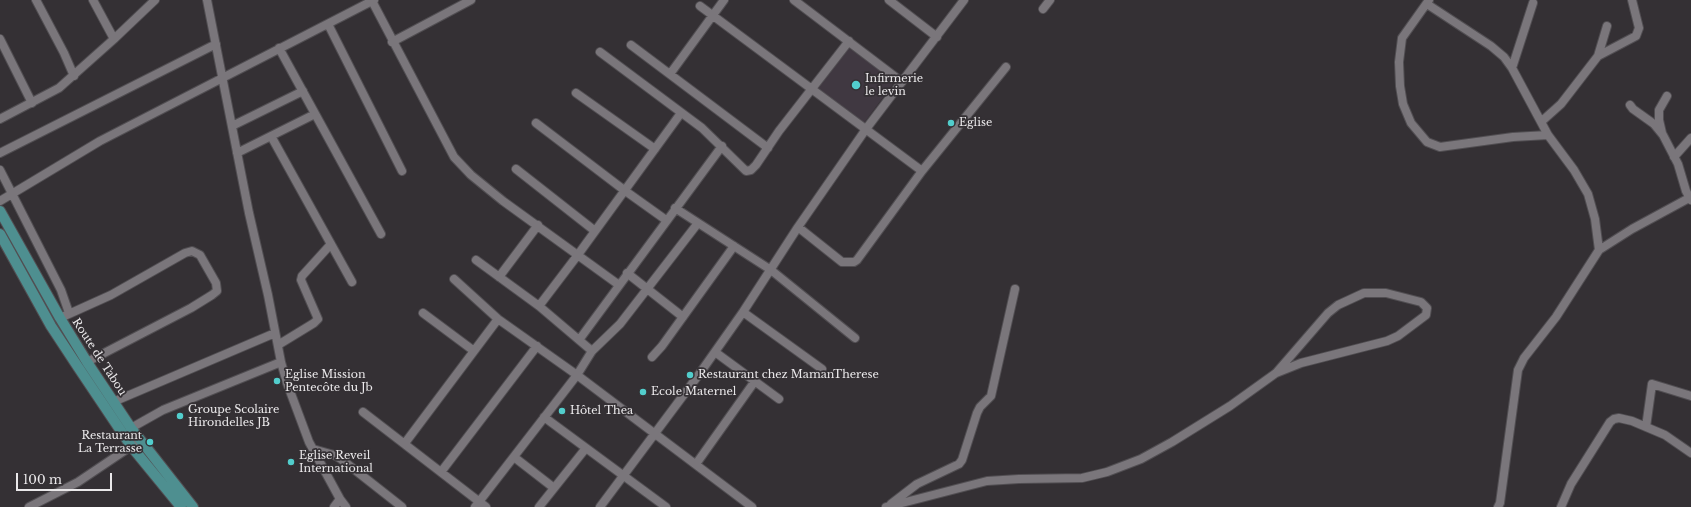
<!DOCTYPE html>
<meta charset="utf-8">
<style>
body{margin:0}
#map{position:relative;width:1691px;height:507px;overflow:hidden;background:#343034;font-family:"Libre Baskerville",serif}
canvas{display:block}
.scale{position:absolute;left:16px;top:473px;width:96px;height:18px;box-sizing:border-box;border:2px solid #eae8ea;border-top:0;padding-left:5px;font-size:12px;line-height:14px;white-space:nowrap;color:#eae8ea;-webkit-text-stroke:3px #343034;paint-order:stroke}
</style>
<div id="map">
<canvas width="1691" height="507"></canvas>
<div class="scale">100 m</div>
</div>
<script>
const context = document.querySelector('canvas').getContext('2d');
context.lineJoin = 'round';
function fill(path, color) {
  context.fillStyle = color;
  context.fill(path, 'evenodd');
}
function shape(rows) {
  const path = new Path2D();
  for (const r of rows) {
    path.moveTo(r[0], r[1]);
    for (let i = 2; i < r.length; i += 2) path.lineTo(r[i], r[i + 1]);
  }
  return path;
}
function trace(path, color, width, dash) {
  context.strokeStyle = color;
  context.lineWidth = width;
  context.lineCap = dash ? 'butt' : 'round';
  context.setLineDash(dash || []);
  context.stroke(path);
}
function label(font, color, halo, rows, align = 'center') {
  context.font = font + ' "Libre Baskerville",serif';
  context.lineWidth = 3.5;
  context.setLineDash([]);
  context.textBaseline = 'middle';
  context.strokeStyle = halo;
  context.fillStyle = color;
  for (const [text, x, y, turn = 0] of rows) {
    context.save();
    context.translate(x, y);
    context.rotate((+turn || 0) * Math.PI / 180);
    context.textAlign = isNaN(turn) ? turn : align;
    if (halo) context.strokeText(text, 0, 0);
    context.fillText(text, 0, 0);
    context.restore();
  }
}
fill(shape([
 [849,46,895,81,864,123,816,89]
]), '#403841');
const minor = shape([
 [36,0,64,53,74,76],
 [93,0,114,39],
 [207,0,249,213,268,295,281,362,287,383,309,442,340,499,346,507],
 [794,0,902,82],
 [889,0,937,37],
 [1429,0,1402,38,1399,62,1400,86,1403,104,1411,123,1427,142,1440,147,1513,137,1548,135],
 [372,1,454,157,471,175,503,201,619,285],
 [1533,3,1512,68,1548,135,1574,170,1588,194,1595,219,1599,250],
 [1427,4,1491,46,1504,57,1512,68],
 [700,6,922,171,1006,67],
 [1043,9,1050,0],
 [328,24,402,171],
 [0,39,32,103],
 [392,42,471,0],
 [631,45,768,148],
 [279,48,381,234],
 [600,52,702,128,746,171,751,170,756,165,779,131,849,41],
 [1598,56,1607,26],
 [670,74,724,0],
 [576,93,655,149],
 [1630,105,1633,109,1654,124,1663,135,1678,164,1686,191,1691,200],
 [0,119,59,88,114,39,155,0],
 [1542,121,1561,104,1598,56,1636,36,1639,28,1632,0],
 [536,123,624,190,666,220],
 [232,126,303,91],
 [1662,133,1659,120,1659,110,1667,96],
 [271,136,352,282],
 [0,153,216,44],
 [237,153,315,114],
 [1674,157,1691,138],
 [516,169,595,231],
 [0,170,61,290,69,313],
 [0,201,100,141,374,0],
 [675,208,771,270,855,338],
 [798,227,842,262,854,262,857,260,922,171],
 [476,260,539,306,592,351],
 [627,273,683,317],
 [499,277,538,225],
 [454,279,498,319,577,375,752,507],
 [539,306,577,256,681,113],
 [743,312,822,369],
 [423,313,474,351],
 [60,318,111,295,185,253,192,251,200,255,216,283,217,291,212,295,191,308,87,362],
 [579,340,722,146],
 [278,345,314,323,318,319,301,280,302,276,331,244],
 [715,352,779,399],
 [652,357,662,346,734,246],
 [113,402,275,333],
 [363,412,486,507],
 [544,417,666,507],
 [1646,427,1652,384,1691,396],
 [131,428,163,410,281,362],
 [405,443,498,319],
 [313,449,334,455,341,459,402,507],
 [514,457,554,488],
 [696,464,755,381],
 [441,472,537,346],
 [891,504,917,484,959,464,962,460,977,413,980,407,991,396,1015,289],
 [29,507,78,482,136,443],
 [334,507,340,499],
 [475,507,577,375,592,351,620,324,698,223],
 [539,507,586,448],
 [600,507,700,373,743,312,798,227,866,129,964,0],
 [886,507,987,481,1019,479,1082,478,1107,472,1141,459,1172,442,1230,406,1276,373,1328,313,1338,305,1364,293,1386,293,1421,302,1427,308,1426,315,1398,336,1387,341,1301,363,1276,373],
 [1498,507,1500,503,1518,370,1524,358,1556,317,1599,250,1632,229,1691,197],
 [1561,507,1571,484,1610,422,1614,419,1619,418,1632,421,1665,435,1691,453]
]);
const major = shape([
 [0,211,60,318,87,362,131,428,193,507],
 [0,234,51,326,78,367,131,446,181,507]
]);
trace(minor, '#514e52', 10);
trace(major, '#514e52', 12);
trace(minor, '#7a767b', 8);
trace(major, '#4e8f90', 10);
for (const [x, y, r, color] of [
 [856,85,5,"#52cdcc"],
 [951,123,4,"#52cdcc"],
 [690,375,4,"#52cdcc"],
 [277,381,4,"#52cdcc"],
 [643,392,4,"#52cdcc"],
 [562,411,4,"#52cdcc"],
 [180,416,4,"#52cdcc"],
 [150,442,4,"#52cdcc"],
 [291,462,4,"#52cdcc"]
]) {
  const dot = new Path2D();
  dot.arc(x, y, r, 0, 2 * Math.PI);
  context.fillStyle = color;
  context.fill(dot);
  trace(dot, '#343034', 1.5);
}
label('11px', '#eae8ea', '#343034', [
 ["Infirmerie",865,79],
 ["le levin",865,92],
 ["Eglise",959,123],
 ["Eglise Mission",285,375],
 ["Pentecôte du Jb",285,388],
 ["Restaurant chez MamanTherese",698,375],
 ["Ecole Maternel",651,392],
 ["Groupe Scolaire",188,410],
 ["Hirondelles JB",188,423],
 ["Hôtel Thea",570,411],
 ["Restaurant",142,436,"right"],
 ["La Terrasse",142,449,"right"],
 ["Eglise Reveil",299,456],
 ["International",299,469]
], 'left');
label('11px', '#eae8ea', '#343034', [
 ["Route de Tabou",99,357,57]
]);
</script>
